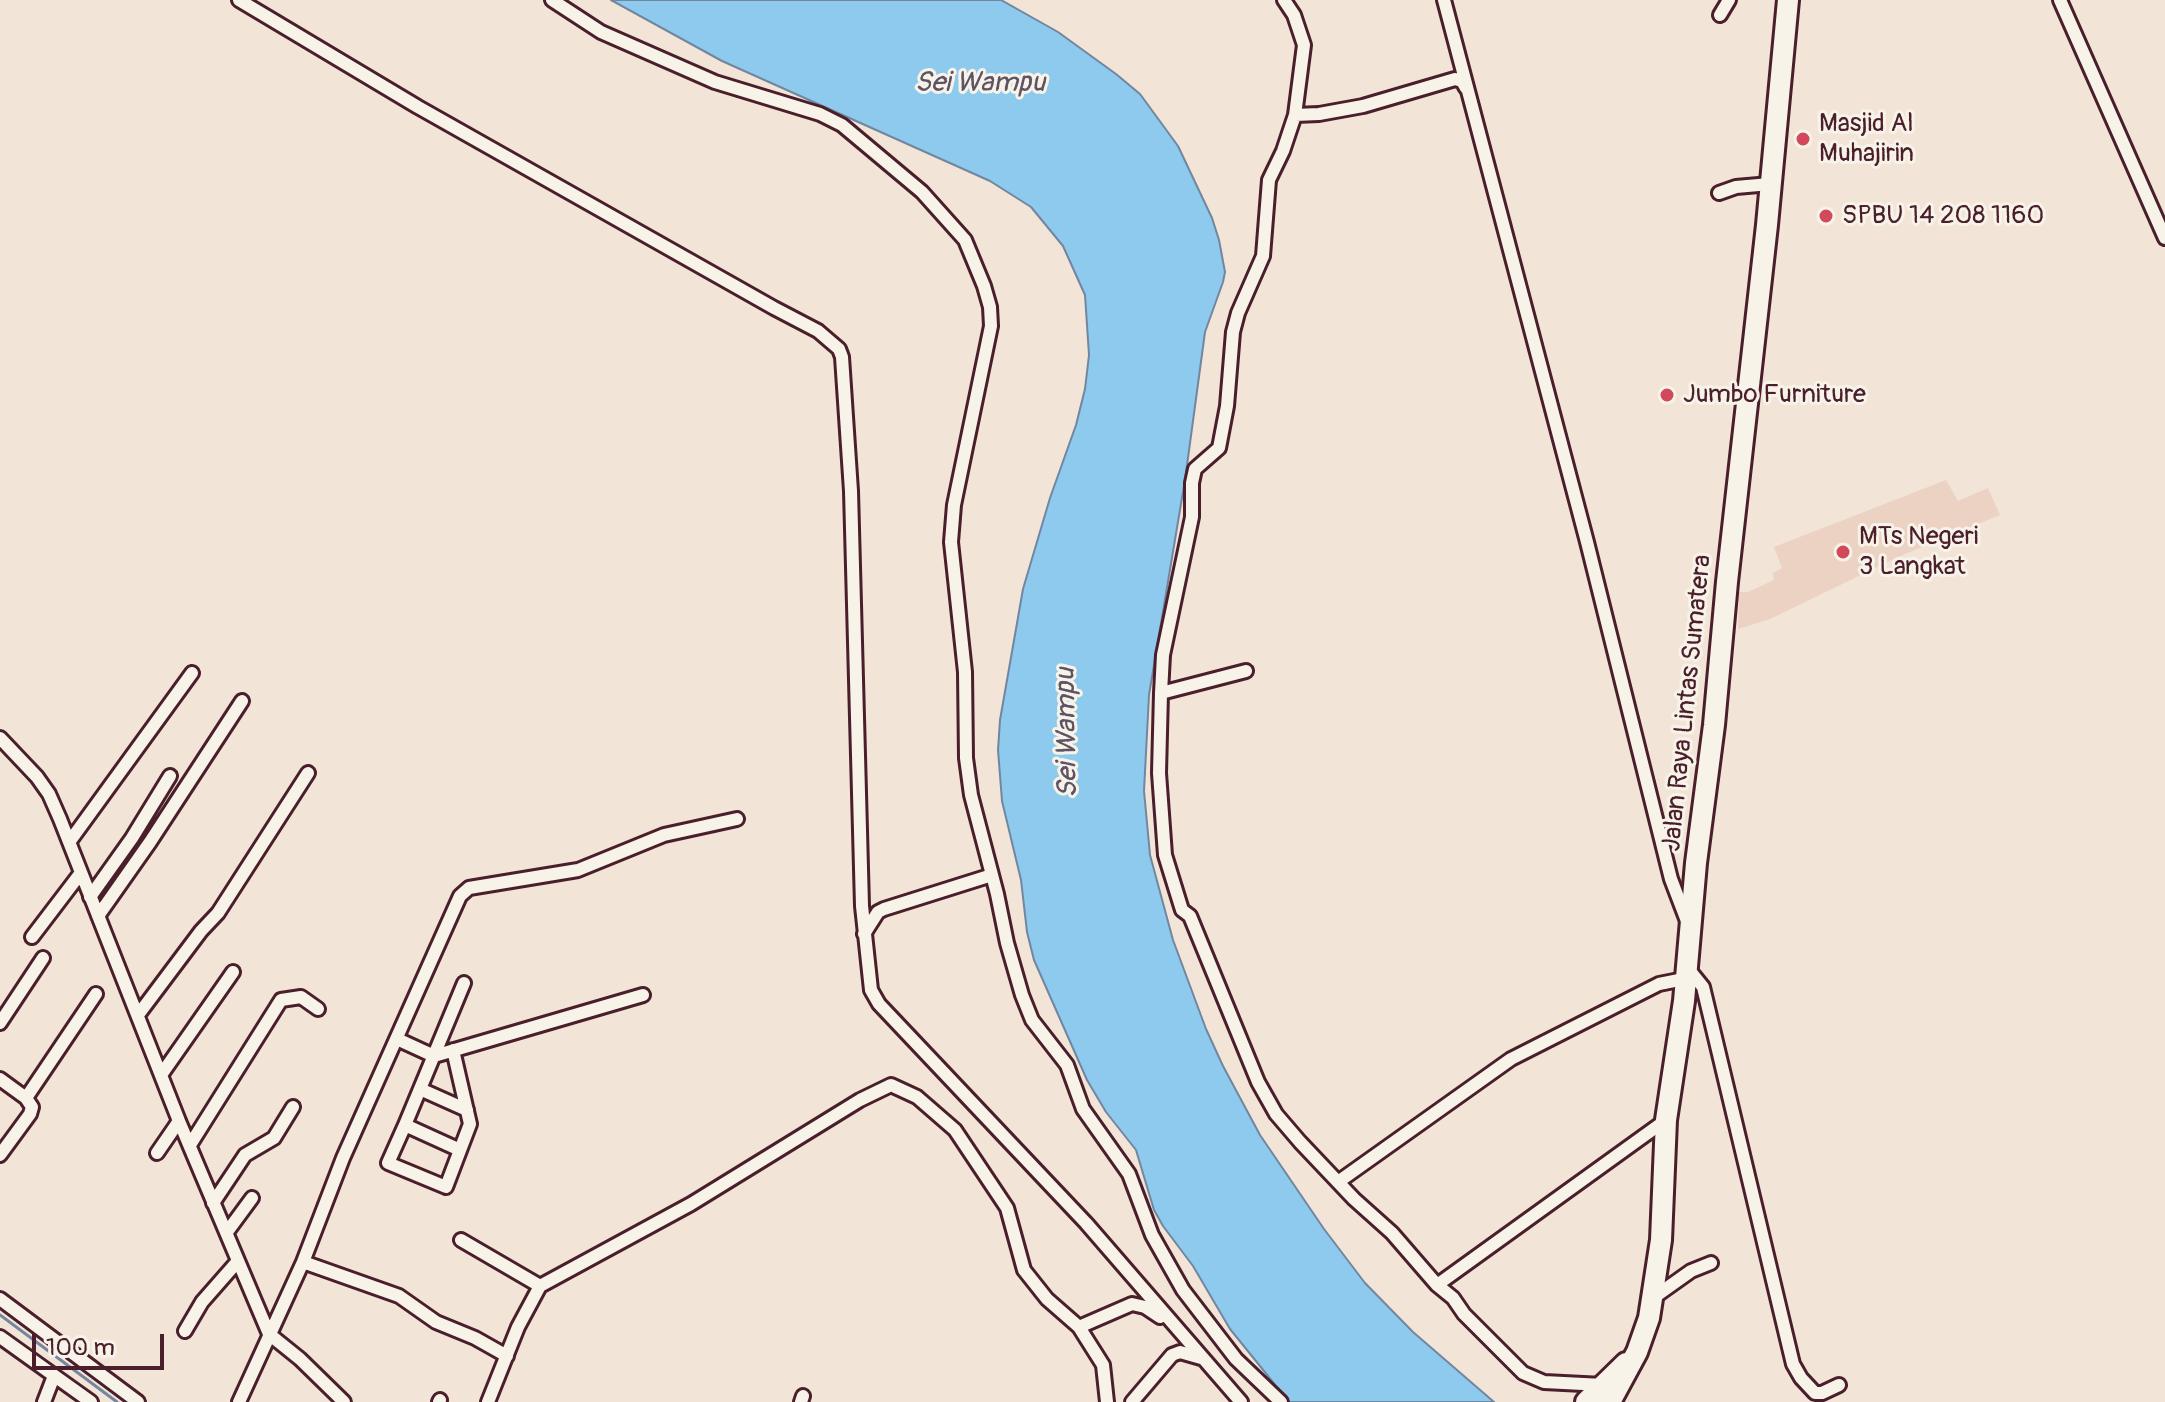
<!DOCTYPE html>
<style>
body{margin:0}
#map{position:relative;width:2165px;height:1402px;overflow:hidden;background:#f2e4d7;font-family:Pangolin,sans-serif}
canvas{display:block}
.scale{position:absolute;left:32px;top:1334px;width:132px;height:36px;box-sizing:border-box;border:4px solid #4a1f2b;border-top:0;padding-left:10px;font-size:24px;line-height:28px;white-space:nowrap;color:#4a1f2b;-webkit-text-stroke:6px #f7f3e8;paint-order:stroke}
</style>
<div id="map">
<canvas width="2165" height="1402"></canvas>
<div class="scale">100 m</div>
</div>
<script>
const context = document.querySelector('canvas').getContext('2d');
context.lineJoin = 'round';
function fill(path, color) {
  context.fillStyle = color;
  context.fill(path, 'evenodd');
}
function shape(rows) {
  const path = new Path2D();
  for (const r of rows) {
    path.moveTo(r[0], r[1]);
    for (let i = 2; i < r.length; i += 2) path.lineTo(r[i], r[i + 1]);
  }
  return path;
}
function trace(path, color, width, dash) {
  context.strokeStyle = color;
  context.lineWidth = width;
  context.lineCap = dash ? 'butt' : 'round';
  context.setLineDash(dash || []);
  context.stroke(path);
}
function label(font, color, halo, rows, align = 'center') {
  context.font = font + ' Pangolin,sans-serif';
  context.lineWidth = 6;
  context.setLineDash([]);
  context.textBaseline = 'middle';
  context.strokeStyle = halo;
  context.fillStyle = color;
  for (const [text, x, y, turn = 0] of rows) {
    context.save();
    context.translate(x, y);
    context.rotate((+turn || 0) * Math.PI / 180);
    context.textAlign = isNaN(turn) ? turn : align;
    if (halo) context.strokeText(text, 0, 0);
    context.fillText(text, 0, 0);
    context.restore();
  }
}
fill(shape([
 [1946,480,1958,501,1988,488,2000,515,1898,557,1770,619,1738,629,1739,592,1748,592,1774,580,1773,573,1782,568,1774,547]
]), '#ecd2c3');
const water = shape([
 [611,0,1001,0,1058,32,1116,74,1140,94,1178,146,1212,218,1219,240,1225,272,1223,282,1205,332,1185,480,1149,695,1144,791,1150,855,1173,940,1206,1029,1223,1066,1260,1135,1324,1229,1365,1283,1413,1332,1494,1402,1289,1402,1230,1329,1193,1266,1163,1226,1154,1210,1136,1150,1106,1112,1087,1080,1034,960,1027,932,1021,880,1002,801,998,750,1000,720,1023,589,1050,498,1076,425,1085,389,1089,355,1085,295,1063,246,1031,207,990,181,722,61,611,0]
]);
fill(water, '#8dcaed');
trace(water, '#72869f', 2);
trace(shape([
 [0,1315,117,1402]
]), '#72869f', 3);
const minor = shape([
 [239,0,418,107,774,308,818,331,839,349,842,357,851,491,862,906,871,990,879,1004,1086,1223,1241,1402],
 [552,0,601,32,715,82,820,114,842,125,922,192,965,240,984,286,990,307,991,326,954,505,951,542,965,672,966,758,971,795,997,894,1007,943,1022,995,1032,1020,1067,1065,1083,1109,1129,1174,1152,1235,1183,1290,1236,1359,1281,1402],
 [1444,0,1587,542,1671,879,1687,921],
 [2060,0,2165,238],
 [1720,15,1729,0],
 [1295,115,1319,114,1363,106,1455,79,1462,81,1466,88],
 [1719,193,1736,187,1770,184],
 [1246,671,1161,693,1159,773,1165,855,1182,910,1190,916,1258,1082,1276,1114,1300,1142,1354,1199,1392,1233,1437,1285,1453,1298,1464,1314,1523,1373,1544,1382,1603,1385],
 [1161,693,1163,655,1192,517,1192,483,1195,469,1219,448,1227,406,1233,332,1238,313,1263,256,1269,180,1283,151,1295,115,1304,45,1294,15,1284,0],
 [0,738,37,777,49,794,60,819,179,1121,269,1334,300,1359,344,1402],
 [70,841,192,673],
 [90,897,132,838,170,776],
 [98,916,150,842,242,701],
 [864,934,878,912,884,909,992,875],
 [32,937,80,874],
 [1686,966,1703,987,1793,1364,1801,1378,1815,1393,1822,1393,1839,1385],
 [138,1015,201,931,218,913,308,773],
 [0,1023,43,958],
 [397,1039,434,1056,643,995],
 [453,1050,470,1124,446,1187,388,1163,405,1125,460,1150],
 [161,1075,233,972],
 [0,1079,26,1098,32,1107,30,1114,0,1155],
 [420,1089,467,1110],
 [26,1098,96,994],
 [405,1125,464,983],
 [190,1145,281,1000,301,997,318,1009],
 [157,1153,179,1121],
 [1338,1182,1511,1059,1659,984,1684,979],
 [213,1203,245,1155,274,1138,293,1107],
 [227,1232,252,1198],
 [461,1240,540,1286],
 [303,1262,399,1296,436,1322,475,1338,507,1356],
 [1437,1285,1666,1120],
 [1653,1298,1691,1271,1711,1263],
 [0,1299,138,1402],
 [1079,1327,1132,1304,1145,1307,1160,1317],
 [185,1331,202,1302,238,1261],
 [0,1337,91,1402],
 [44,1402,54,1376],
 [239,1402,303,1262,343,1158,460,896,469,888,578,870,664,835,737,819],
 [439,1402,440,1400],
 [488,1402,518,1327,540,1286,691,1204,860,1100,891,1085,917,1097,955,1130,1007,1208,1024,1270,1047,1299,1079,1327,1103,1365,1107,1402],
 [801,1402,803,1396],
 [1132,1402,1172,1355,1180,1352,1201,1358]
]);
const highway = shape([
 [1586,1402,1626,1363],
 [1610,1402,1637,1352,1649,1318,1661,1240,1666,1120,1684,1001,1696,863,1714,725,1727,582,1767,225,1788,0]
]);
trace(minor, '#4a1f2b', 18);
trace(highway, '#4a1f2b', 26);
trace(minor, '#f7f3e8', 12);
trace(highway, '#f7f3e8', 20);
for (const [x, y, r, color] of [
 [1803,139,8,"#d1495b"],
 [1826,216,8,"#d1495b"],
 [1667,395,8,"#d1495b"],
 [1843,552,8,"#d1495b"]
]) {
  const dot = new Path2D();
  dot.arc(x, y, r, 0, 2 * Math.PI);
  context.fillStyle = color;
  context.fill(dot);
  trace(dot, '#f7f3e8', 3);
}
label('26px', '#4a1f2b', '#f7f3e8', [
 ["Masjid Al",1819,124],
 ["Muhajirin",1819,154],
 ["SPBU 14 208 1160",1842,216],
 ["Jumbo Furniture",1683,395],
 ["MTs Negeri",1859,537],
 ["3 Langkat",1859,567]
], 'left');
label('26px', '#4a1f2b', '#f7f3e8', [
 ["Jalan Raya Lintas Sumatera",1688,703,-84]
]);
label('italic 28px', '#5e5265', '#f7f3e8', [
 ["Sei Wampu",980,84],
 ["Sei Wampu",1068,733,-91]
]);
</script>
